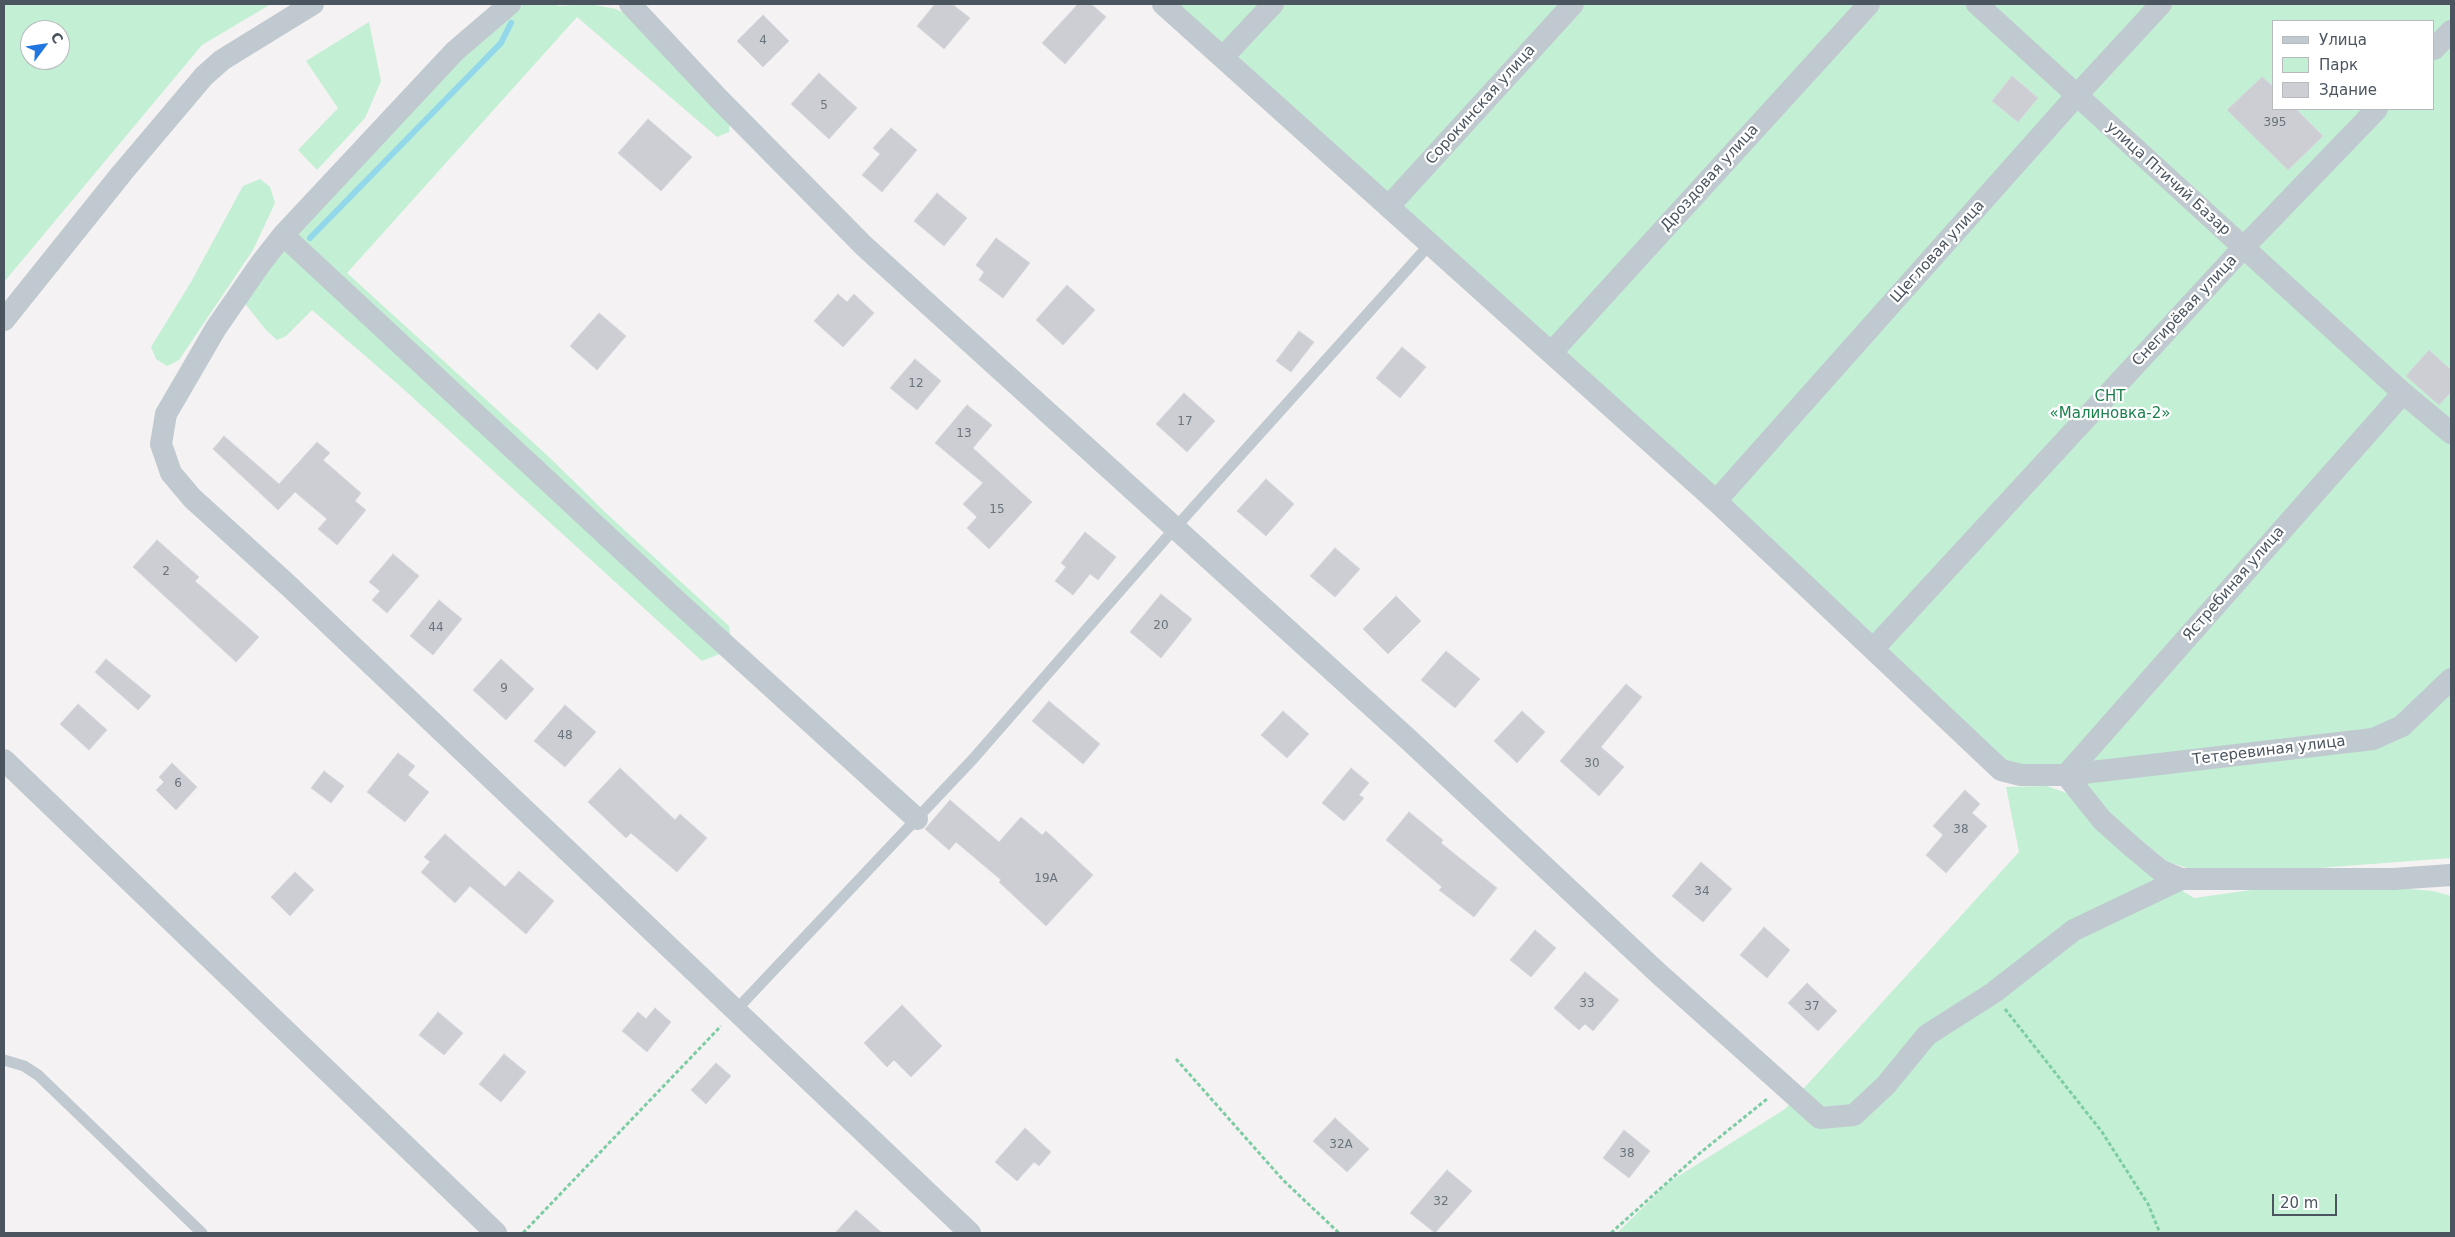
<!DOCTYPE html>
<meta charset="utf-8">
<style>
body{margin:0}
#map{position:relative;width:2455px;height:1237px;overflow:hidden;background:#f4f2f2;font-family:"DejaVu Sans",sans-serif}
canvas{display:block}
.frame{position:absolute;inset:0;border:5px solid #4a555f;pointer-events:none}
.legend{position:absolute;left:2272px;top:20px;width:162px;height:90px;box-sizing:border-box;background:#fff;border:1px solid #b7bbbf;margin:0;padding:6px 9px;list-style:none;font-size:15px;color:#4a555f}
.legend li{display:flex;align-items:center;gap:10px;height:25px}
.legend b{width:25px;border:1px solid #b7bbbf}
.north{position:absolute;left:20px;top:20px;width:50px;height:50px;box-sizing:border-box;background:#fff;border:1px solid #b7bbbf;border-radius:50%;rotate:59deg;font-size:14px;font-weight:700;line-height:20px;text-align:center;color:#4a555f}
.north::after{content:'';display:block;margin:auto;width:18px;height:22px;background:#2075e0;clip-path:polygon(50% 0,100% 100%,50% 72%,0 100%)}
.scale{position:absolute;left:2272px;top:1194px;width:65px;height:22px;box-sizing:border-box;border:2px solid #4a555f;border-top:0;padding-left:6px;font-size:15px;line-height:18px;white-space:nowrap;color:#4a555f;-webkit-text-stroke:4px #fff;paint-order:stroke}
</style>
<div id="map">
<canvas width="2455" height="1237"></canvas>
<div class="frame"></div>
<ul class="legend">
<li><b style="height:6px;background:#c0c9d0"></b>Улица</li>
<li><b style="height:14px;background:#c3efd4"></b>Парк</li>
<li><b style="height:14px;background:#ccced4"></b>Здание</li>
</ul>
<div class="north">С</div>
<div class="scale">20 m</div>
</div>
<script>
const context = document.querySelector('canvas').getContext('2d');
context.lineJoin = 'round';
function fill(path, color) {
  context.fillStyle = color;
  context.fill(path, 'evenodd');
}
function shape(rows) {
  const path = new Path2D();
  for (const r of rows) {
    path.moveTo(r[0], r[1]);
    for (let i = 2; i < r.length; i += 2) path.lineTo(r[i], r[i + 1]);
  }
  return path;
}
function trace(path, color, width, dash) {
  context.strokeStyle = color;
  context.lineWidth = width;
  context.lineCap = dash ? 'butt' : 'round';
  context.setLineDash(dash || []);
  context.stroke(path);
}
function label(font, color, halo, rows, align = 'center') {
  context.font = font + ' "DejaVu Sans",sans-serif';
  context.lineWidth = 4.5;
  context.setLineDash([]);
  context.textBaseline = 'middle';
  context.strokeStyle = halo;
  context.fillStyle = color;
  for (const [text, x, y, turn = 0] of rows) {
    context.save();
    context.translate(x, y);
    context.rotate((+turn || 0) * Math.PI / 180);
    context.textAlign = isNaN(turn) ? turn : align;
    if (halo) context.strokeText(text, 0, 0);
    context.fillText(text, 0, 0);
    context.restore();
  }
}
fill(shape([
 [4,4,271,4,202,45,4,282],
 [30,30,60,30,60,60,30,60],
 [518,4,555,4,558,6,590,4,616,9,638,20,730,120,729,132,717,137,577,17,347,273,549,457,607,514,729,626,731,640,727,651,702,661,400,386,312,310,286,336,277,340,266,330,243,301,278,252,404,115],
 [1163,4,2451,4,2451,679,2402,726,2021,775],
 [2274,21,2434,21,2434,109,2274,109],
 [369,22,381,81,365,118,317,170,298,150,338,108,306,61],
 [260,179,270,187,275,203,253,250,179,360,167,366,156,359,151,347,191,282,243,186],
 [2451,687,2451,858,2213,876,2168,862,2108,813,2078,779,2379,744],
 [2047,786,2069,794,2132,860,2194,898,2317,881,2433,891,2451,896,2451,1233,1617,1233,1669,1182,1785,1109,2019,852,2006,787]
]), '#c3efd4');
trace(shape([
 [310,238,501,43,511,23]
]), '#92d8ea', 6);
const building = shape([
 [935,4,952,4,970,18,944,49,917,26,935,4],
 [1078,4,1091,4,1106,17,1065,64,1042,43,1078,4],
 [763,15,789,41,763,67,737,41,763,15],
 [819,73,857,108,829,139,791,104,819,73],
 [2012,76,2038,98,2018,122,1992,101,2012,76],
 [2262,77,2274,87,2274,109,2296,109,2323,136,2288,170,2227,110,2262,77],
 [648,119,692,157,661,191,618,153,648,119],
 [891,128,917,150,882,192,862,175,880,154,873,148,891,128],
 [937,193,967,218,944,246,914,221,937,193],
 [996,238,1030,263,1003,298,979,280,984,272,976,265,996,238],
 [1067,285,1095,310,1063,345,1036,320,1067,285],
 [838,294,847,302,854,294,874,313,843,347,814,321,838,294],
 [599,313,626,336,597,370,570,346,599,313],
 [1299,331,1314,342,1291,372,1276,361,1299,331],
 [1402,347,1426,367,1400,398,1376,378,1402,347],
 [2429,350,2451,370,2451,392,2439,405,2406,376,2429,350],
 [915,359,941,381,917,410,890,388,915,359],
 [1184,393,1215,421,1187,452,1156,424,1184,393],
 [967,405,992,425,973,448,1032,502,989,549,967,528,977,517,963,504,983,483,935,443,967,405],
 [224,436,279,484,317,442,330,453,323,460,361,493,355,501,366,510,337,545,318,529,327,519,295,492,278,510,213,449,224,436],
 [1266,479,1294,504,1266,536,1237,511,1266,479],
 [1085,532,1116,557,1098,580,1090,574,1073,595,1055,581,1066,567,1061,563,1085,532],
 [157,540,199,577,195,581,259,637,236,662,133,567,157,540],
 [1335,548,1360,569,1335,597,1310,576,1335,548],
 [393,554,419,576,387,613,372,600,380,591,369,582,393,554],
 [1161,594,1192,619,1161,658,1130,632,1161,594],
 [1396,596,1421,621,1388,654,1363,629,1396,596],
 [439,600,462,619,433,655,410,636,439,600],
 [1446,651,1480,679,1455,708,1421,680,1446,651],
 [106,659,151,696,138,710,95,672,106,659],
 [501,659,534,689,506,720,473,690,501,659],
 [1626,684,1642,697,1601,747,1624,767,1599,796,1560,761,1626,684],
 [1049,701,1100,744,1083,764,1032,721,1049,701],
 [78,704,107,730,89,750,60,724,78,704],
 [565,705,596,732,565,767,534,741,565,705],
 [1283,711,1309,734,1287,758,1261,735,1283,711],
 [1522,711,1545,732,1517,763,1494,741,1522,711],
 [398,753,415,766,408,775,429,792,405,822,367,792,398,753],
 [172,763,197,787,176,810,156,790,164,782,159,777,172,763],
 [620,768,675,820,680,814,707,838,677,872,631,833,626,838,588,802,620,768],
 [1351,768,1369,783,1359,795,1364,798,1344,821,1322,803,1351,768],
 [324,771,344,786,331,803,311,788,324,771],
 [1965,790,1980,804,1972,813,1987,826,1946,873,1926,855,1943,835,1933,826,1965,790],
 [950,800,999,842,1021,817,1042,835,1046,831,1093,875,1046,926,999,882,1001,880,956,842,949,850,925,829,950,800],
 [1409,812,1443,840,1441,843,1497,888,1474,917,1439,890,1442,887,1386,840,1409,812],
 [445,834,505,887,519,871,554,901,526,934,470,886,455,903,421,872,430,862,424,857,445,834],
 [1701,862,1732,889,1703,922,1672,896,1701,862],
 [295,872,314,890,290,916,271,897,295,872],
 [1764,927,1790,950,1767,978,1740,955,1764,927],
 [1535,930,1556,948,1531,977,1510,960,1535,930],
 [1585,972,1619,1000,1593,1031,1585,1024,1579,1030,1554,1008,1585,972],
 [1807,983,1837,1011,1818,1031,1788,1003,1807,983],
 [902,1005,942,1046,911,1077,894,1060,887,1067,864,1043,902,1005],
 [655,1008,671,1022,647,1052,622,1031,638,1012,646,1019,655,1008],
 [438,1012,463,1033,444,1055,419,1035,438,1012],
 [504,1054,526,1072,501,1102,479,1084,504,1054],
 [716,1063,731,1076,706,1104,691,1090,716,1063],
 [1335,1118,1369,1149,1347,1172,1313,1141,1335,1118],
 [1025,1128,1051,1152,1039,1166,1034,1162,1017,1181,995,1162,1025,1128],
 [1624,1130,1650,1151,1629,1178,1603,1158,1624,1130],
 [1447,1170,1472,1191,1435,1233,1410,1213,1447,1170],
 [856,1210,882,1233,835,1233,856,1210]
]);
fill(building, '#ccced4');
trace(building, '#d6d8dd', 1);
trace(shape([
 [2005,1009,2102,1132,2148,1204,2160,1233],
 [1176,1059,1283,1180,1339,1233],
 [523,1233,721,1026],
 [1611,1233,1700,1153,1767,1099]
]), '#7ccca4', 3, [4, 2.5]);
trace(shape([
 [736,1010,973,759,1175,528,1431,243],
 [4,1060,24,1066,38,1075,202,1233]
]), '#c0c9d0', 11);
trace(shape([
 [510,4,455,51,283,235,261,263,216,328,166,414,161,444,171,473,192,498,290,587,970,1233],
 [630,4,717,97,864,246,1408,739,1658,973,1820,1118,1854,1115,1886,1085,1927,1035,1993,993,2074,930,2181,879,2393,879,2451,875],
 [1163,4,1716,501,2001,770,2021,775,2066,775,2373,739,2402,726,2451,679],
 [1977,4,2403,393,2451,433],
 [2434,49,2451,31],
 [1223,57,1273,4],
 [1389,206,1573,4],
 [283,235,677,601,917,819],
 [4,320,122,173,204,76,222,60,313,4],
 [1552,352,1869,4],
 [1716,501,2077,95,2161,4],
 [1874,648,2243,248,2377,109],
 [4,760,496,1233],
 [2066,775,2403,393],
 [2066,775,2102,820,2130,845,2160,870,2181,879]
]), '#c0c9d0', 22);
label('12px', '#6a737c', null, [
 ["4",763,41],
 ["5",824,106],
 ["395",2275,123],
 ["12",916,384],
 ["17",1185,422],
 ["13",964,434],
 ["15",997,510],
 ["2",166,572],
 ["20",1161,626],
 ["44",436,628],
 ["9",504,689],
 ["48",565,736],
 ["30",1592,764],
 ["6",178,784],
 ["38",1961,830],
 ["19А",1046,879],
 ["34",1702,892],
 ["33",1587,1004],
 ["37",1812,1007],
 ["32А",1341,1145],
 ["38",1627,1154],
 ["32",1441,1202]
]);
label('15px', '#4a555f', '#fff', [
 ["Сорокинская улица",1481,105,-48],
 ["Дроздовая улица",1710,178,-48],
 ["улица Птичий Базар",2168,179,42],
 ["Щегловая улица",1938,252,-48],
 ["Снегирёвая улица",2185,311,-47],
 ["Ястребиная улица",2234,584,-49],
 ["Тетеревиная улица",2269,751,-7]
]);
label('15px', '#1b804d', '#fff', [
 ["СНТ",2110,397],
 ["«Малиновка-2»",2110,414]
]);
</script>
